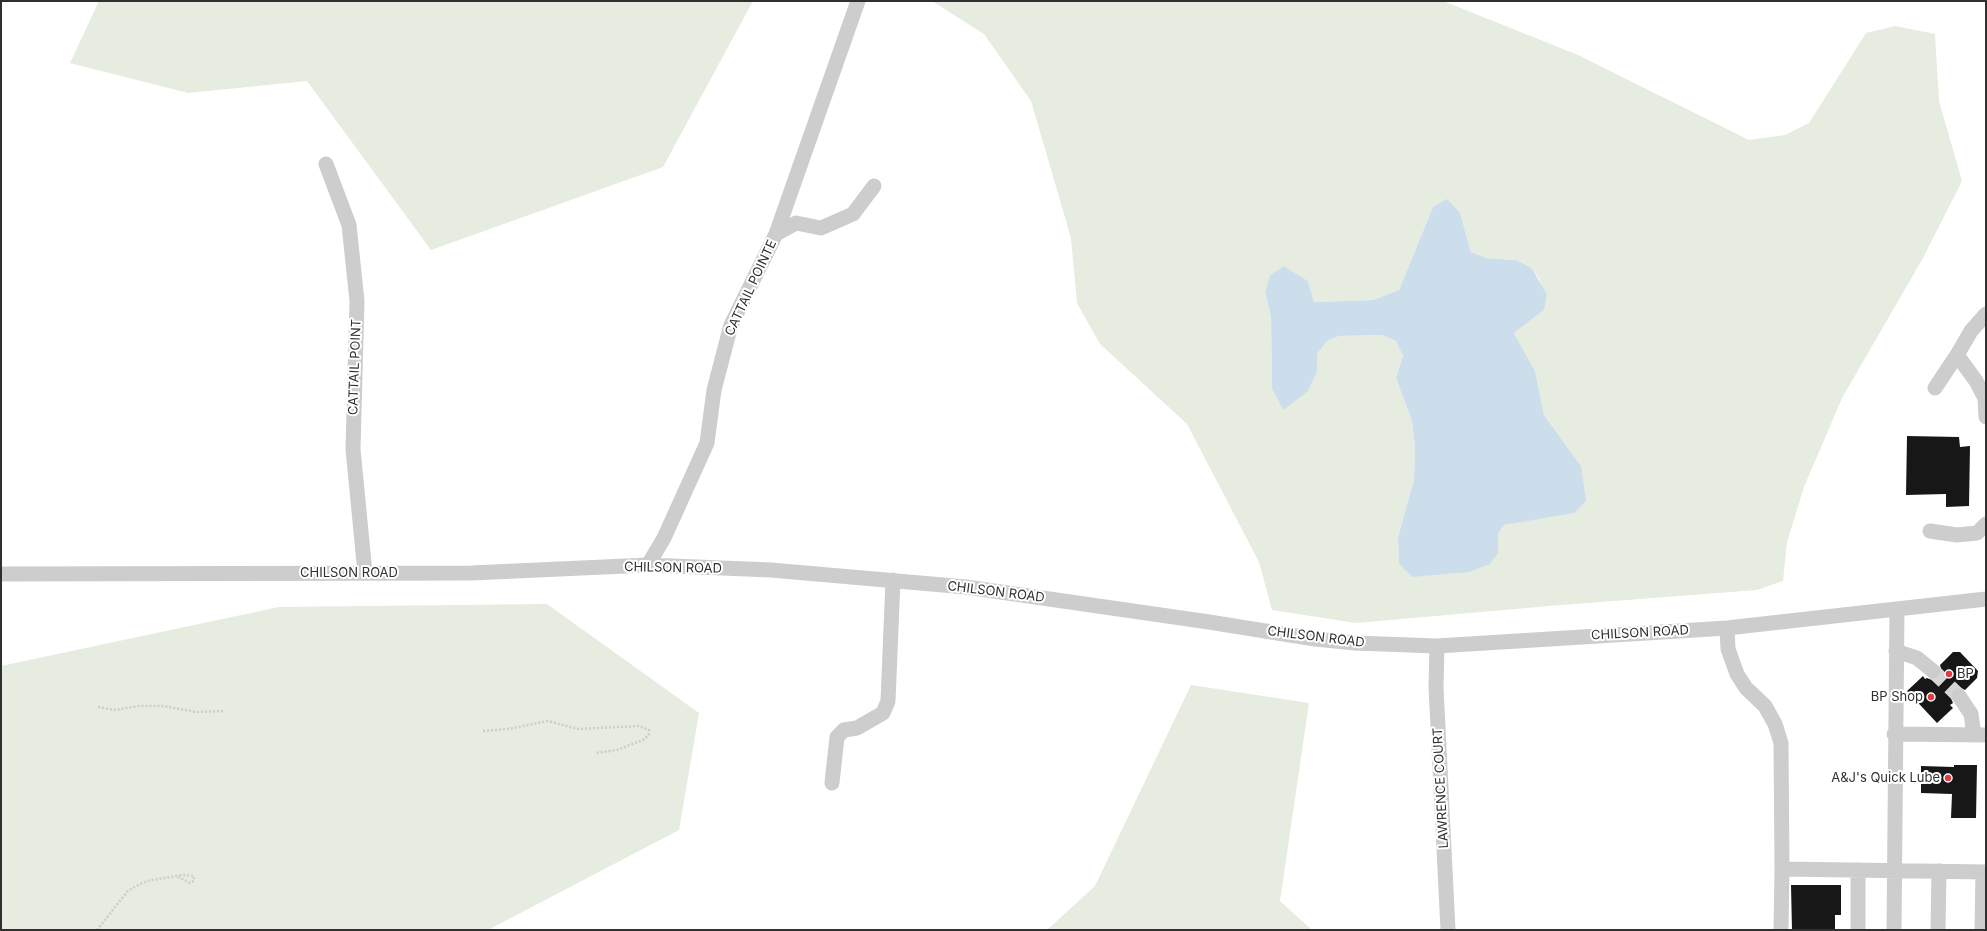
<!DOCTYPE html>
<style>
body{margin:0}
#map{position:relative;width:1987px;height:931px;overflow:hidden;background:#fff;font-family:Inter,sans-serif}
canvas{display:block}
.frame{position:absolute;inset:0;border:2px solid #303030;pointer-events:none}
</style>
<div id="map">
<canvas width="1987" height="931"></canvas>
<div class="frame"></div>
</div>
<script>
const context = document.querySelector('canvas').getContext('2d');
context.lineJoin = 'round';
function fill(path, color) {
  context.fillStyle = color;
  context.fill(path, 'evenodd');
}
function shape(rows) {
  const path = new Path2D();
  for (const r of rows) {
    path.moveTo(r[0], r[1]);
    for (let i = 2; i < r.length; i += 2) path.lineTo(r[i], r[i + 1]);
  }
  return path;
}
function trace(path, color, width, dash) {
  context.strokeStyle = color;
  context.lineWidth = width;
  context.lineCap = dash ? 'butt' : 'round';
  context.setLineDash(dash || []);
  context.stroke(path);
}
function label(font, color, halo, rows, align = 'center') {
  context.font = font + ' Inter,sans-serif';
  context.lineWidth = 4;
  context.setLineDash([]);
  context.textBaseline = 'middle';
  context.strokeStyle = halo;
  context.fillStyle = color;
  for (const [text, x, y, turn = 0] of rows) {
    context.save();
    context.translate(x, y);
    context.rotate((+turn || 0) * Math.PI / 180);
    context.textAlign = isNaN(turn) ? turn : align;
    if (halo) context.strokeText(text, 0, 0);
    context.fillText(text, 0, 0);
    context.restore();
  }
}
fill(shape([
 [99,1,753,1,663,167,431,250,307,81,188,93,70,63],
 [932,1,1443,1,1578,55,1749,140,1785,135,1809,123,1866,33,1895,26,1935,34,1939,101,1962,181,1923,258,1842,398,1804,487,1787,542,1783,581,1757,590,1549,606,1356,623,1272,610,1259,562,1187,424,1100,344,1077,303,1071,238,1031,101,984,34],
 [1433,207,1460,213,1471,252,1486,258,1516,260,1532,268,1540,280,1544,310,1514,333,1535,371,1544,415,1581,466,1528,520,1504,525,1498,534,1498,553,1412,577,1399,564,1398,537,1414,480,1415,448,1412,421,1396,378,1403,356,1396,341,1383,335,1339,336,1327,341,1317,354,1317,372,1272,388,1271,317,1265,292,1270,275,1284,266,1308,281,1314,302,1373,300,1399,290],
 [547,604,699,713,679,830,488,930,1,930,1,666,279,607],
 [1191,685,1309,703,1280,901,1312,930,1047,930,1095,886]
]), '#e6ecdf');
fill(shape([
 [1447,199,1460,213,1471,252,1486,258,1516,260,1532,268,1547,295,1544,310,1514,333,1535,371,1544,415,1581,466,1586,501,1574,513,1504,525,1498,534,1498,553,1490,564,1469,572,1412,577,1399,564,1398,537,1414,480,1415,448,1412,421,1396,378,1403,356,1396,341,1382,335,1339,336,1327,341,1317,354,1317,372,1307,392,1283,410,1272,388,1271,317,1265,292,1270,275,1284,266,1308,281,1314,302,1373,300,1399,290,1433,207]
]), '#ccdeeb');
fill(shape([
 [1907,436,1959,437,1960,447,1970,446,1969,506,1946,507,1946,494,1906,495],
 [1953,652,1960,652,1978,671,1977,678,1965,690,1959,687,1954,689,1950,696,1953,703,1950,705,1953,708,1937,723,1907,691,1923,676,1925,679,1927,678,1932,680,1940,677,1942,672,1940,665],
 [1954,765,1977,765,1976,818,1951,818,1952,794,1921,793,1921,766,1954,767],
 [1791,885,1841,885,1841,915,1835,915,1835,930,1792,930]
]), '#171717');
trace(shape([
 [1933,671,1959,696]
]), '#d6d6d6', 15, [15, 8]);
trace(shape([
 [98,707,115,710,138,706,163,706,196,712,225,711],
 [483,731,508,729,548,721,578,729,639,726,649,730,649,735,643,740,617,750,595,753],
 [97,930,127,892,136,886,147,881,182,875,194,876,194,881,190,883,178,877]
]), '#cdcdcd', 2.5, [2, 2]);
trace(shape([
 [326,164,349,225,357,301,353,449,365,573],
 [776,234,858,1],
 [1957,355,1976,381,1985,398,1986,417],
 [1935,388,1957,355,1971,331,1986,314],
 [1930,531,1957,535,1977,533,1986,524],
 [648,565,664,538,707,443,714,390,731,325,776,234,796,223,821,228,853,214,874,186],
 [1,574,471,573,648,565,771,570,966,587,1209,622,1315,639,1355,643,1437,646,1727,628,1986,599],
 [1727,628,1728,649,1737,674,1746,688,1765,706,1775,724,1781,743,1782,869,1986,872],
 [1437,646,1436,687,1448,930],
 [1896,651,1917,658,1933,671],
 [1959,696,1971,714,1974,735],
 [1894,734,1986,735],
 [832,783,837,737,844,730,857,728,883,713,888,701,893,580],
 [1781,930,1782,869],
 [1858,930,1858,870],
 [1894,930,1897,609],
 [1938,930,1939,871],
 [1982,930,1983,872]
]), '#cdcdcd', 15);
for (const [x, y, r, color] of [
 [1949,674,4,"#df3b42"],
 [1931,697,4,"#df3b42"],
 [1948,778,4,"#df3b42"]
]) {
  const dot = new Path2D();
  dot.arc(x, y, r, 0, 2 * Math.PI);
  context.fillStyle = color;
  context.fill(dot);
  trace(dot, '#fff', 1.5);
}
label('13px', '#303030', '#fff', [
 ["CATTAIL POINTE",751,288,-65],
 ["CATTAIL POINT",355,367,-88],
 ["CHILSON ROAD",673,568,1],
 ["CHILSON ROAD",349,573],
 ["CHILSON ROAD",996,592,7],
 ["CHILSON ROAD",1640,633,-3],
 ["CHILSON ROAD",1316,637,7],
 ["LAWRENCE COURT",1441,788,-93]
]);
label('13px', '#303030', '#fff', [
 ["BP",1957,674,"left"],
 ["BP Shop",1923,697],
 ["A&J's Quick Lube",1940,778]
], 'right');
</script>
